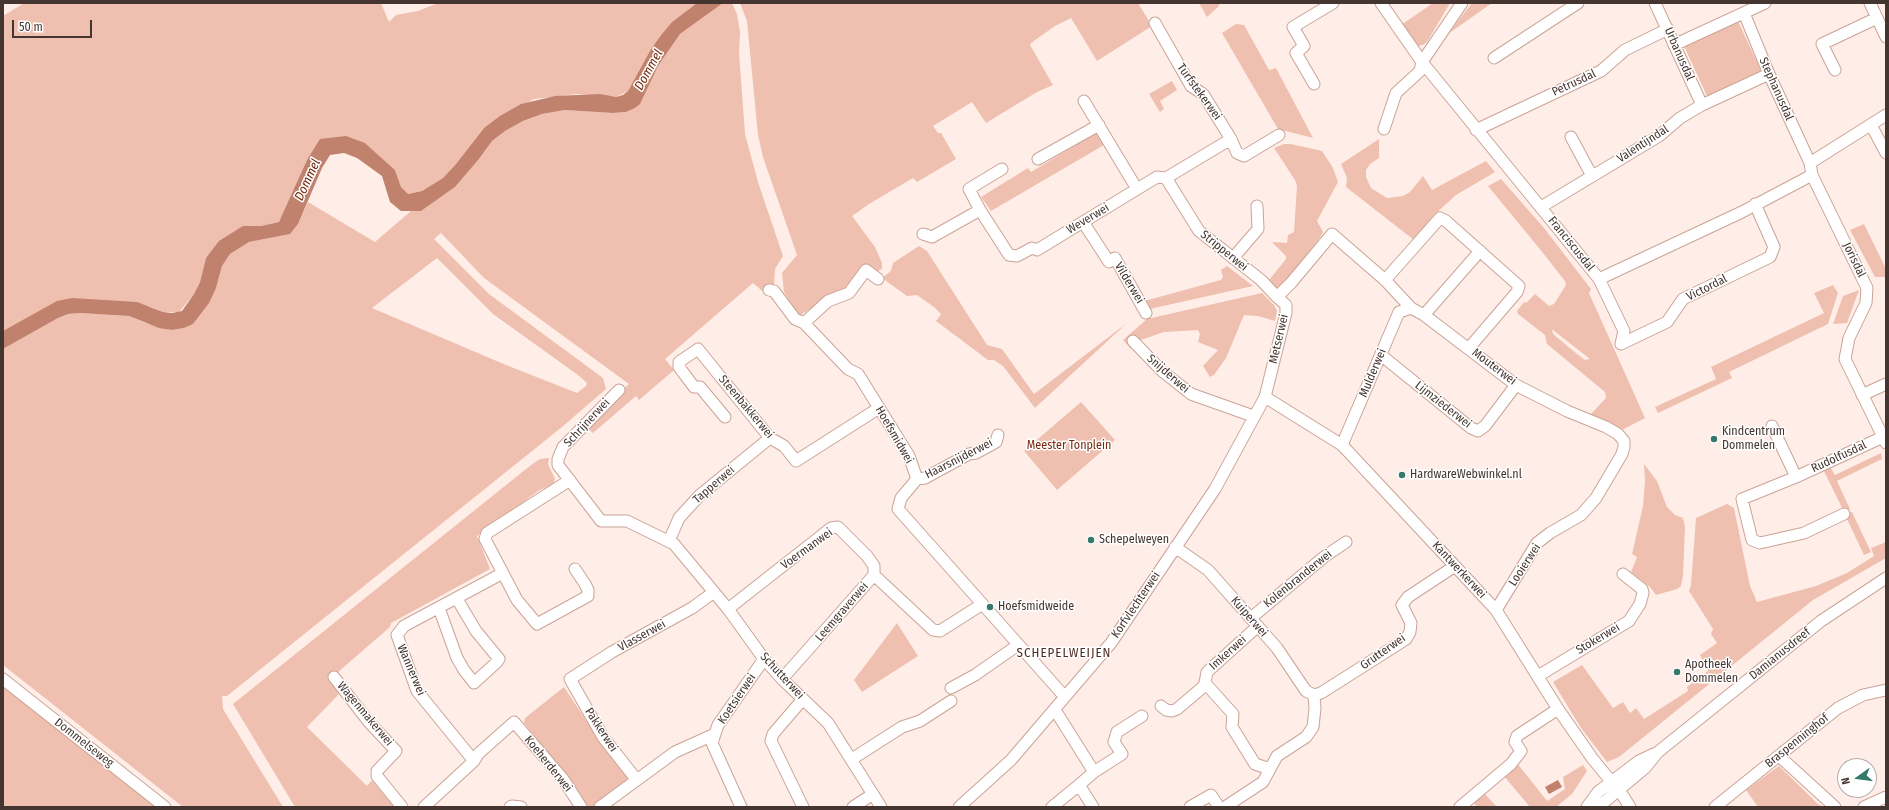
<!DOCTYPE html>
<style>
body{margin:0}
#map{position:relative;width:1889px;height:810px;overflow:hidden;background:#ffeee8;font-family:"Fira Sans Condensed",sans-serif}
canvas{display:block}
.frame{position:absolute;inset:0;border:4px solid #453530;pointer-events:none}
.north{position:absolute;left:1837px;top:758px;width:40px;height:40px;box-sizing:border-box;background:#fff;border:1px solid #b5aeac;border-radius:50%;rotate:256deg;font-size:11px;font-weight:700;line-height:16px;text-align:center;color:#453530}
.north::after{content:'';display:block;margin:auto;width:14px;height:18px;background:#35796c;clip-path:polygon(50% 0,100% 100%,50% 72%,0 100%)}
.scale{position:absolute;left:12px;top:20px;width:80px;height:18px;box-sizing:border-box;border:2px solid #453530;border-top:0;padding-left:5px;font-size:12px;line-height:14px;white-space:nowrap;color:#453530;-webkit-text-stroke:3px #fff;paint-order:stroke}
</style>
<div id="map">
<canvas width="1889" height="810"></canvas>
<div class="frame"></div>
<div class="north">N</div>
<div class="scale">50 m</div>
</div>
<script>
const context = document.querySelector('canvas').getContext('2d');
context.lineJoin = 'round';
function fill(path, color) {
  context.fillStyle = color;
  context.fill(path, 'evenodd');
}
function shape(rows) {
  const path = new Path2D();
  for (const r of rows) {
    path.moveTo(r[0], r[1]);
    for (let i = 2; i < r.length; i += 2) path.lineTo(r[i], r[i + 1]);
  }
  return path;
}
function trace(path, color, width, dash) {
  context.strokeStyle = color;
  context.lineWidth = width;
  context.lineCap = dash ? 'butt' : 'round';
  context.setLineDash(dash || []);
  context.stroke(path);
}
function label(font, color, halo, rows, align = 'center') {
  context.font = font + ' "Fira Sans Condensed",sans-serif';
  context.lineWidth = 3;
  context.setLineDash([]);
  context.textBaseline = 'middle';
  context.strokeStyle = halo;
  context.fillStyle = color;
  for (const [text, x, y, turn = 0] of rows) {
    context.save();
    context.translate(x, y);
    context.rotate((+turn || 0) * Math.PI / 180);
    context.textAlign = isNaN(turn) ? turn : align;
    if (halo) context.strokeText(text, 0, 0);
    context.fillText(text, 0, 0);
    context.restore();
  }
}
fill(shape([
 [24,3,381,3,389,22,396,15,418,11,438,3,697,3,672,22,651,49,628,91,616,97,577,94,534,99,484,128,456,164,443,178,422,191,407,194,401,187,395,170,365,143,307,160,294,191,279,222,261,226,243,226,206,258,200,282,194,294,179,312,163,312,151,307,72,298,3,331,3,16],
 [723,3,732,3,737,14,740,32,739,53,745,134,758,182,783,256,775,269,774,289,767,295,753,283,665,359,674,370,639,400,636,396,593,433,584,425,629,384,484,278,441,233,434,239,489,294,603,378,606,389,562,427,227,696,222,696,223,709,283,807,183,807,3,665,3,349,58,318,68,314,80,313,129,316,145,323,172,330,184,328,193,324,216,288,222,266,230,254,249,242,290,234,298,224,308,202,375,242,411,211,421,211,455,187,479,159,492,141,505,131,523,121,542,114,565,110,613,113,626,112,635,108,640,103,658,66,680,34],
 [437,258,493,314,578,375,587,383,586,386,577,393,506,365,372,308],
 [740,3,1138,3,1152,26,1097,61,1071,18,1055,26,1031,43,1030,45,1053,85,1037,92,986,123,972,102,933,126,938,133,941,133,956,159,917,182,913,178,869,204,852,216,875,247,882,263,882,269,828,297,799,316,784,292,782,273,797,255,763,157,758,135,747,21],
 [1199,3,1220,3,1218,7,1207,17],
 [1433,3,1450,3,1427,42,1423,45,1418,46,1412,43,1401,25],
 [1472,3,1492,3,1448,34],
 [1738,21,1761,71,1707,96,1684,46],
 [1236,24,1244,25,1269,70,1276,68,1313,138,1278,129,1222,33],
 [1172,81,1177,90,1160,101,1164,109,1160,112,1149,94],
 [1096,133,1104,145,991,211,981,197,1028,168,1031,172],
 [1379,139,1379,158,1370,164,1366,170,1366,177,1371,188,1387,198,1403,196,1410,192,1423,176,1432,190,1486,161,1495,172,1456,195,1435,214,1414,240,1346,187,1347,178,1341,164],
 [1284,144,1291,144,1322,151,1333,168,1338,182,1317,221,1323,232,1319,239,1278,292,1265,285,1286,259,1286,256,1272,242,1287,243,1288,235,1294,232,1297,186,1295,180,1274,148],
 [1501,179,1544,228,1591,289,1589,293,1645,418,1620,431,1590,415,1606,398,1605,392,1547,344,1545,335,1518,314,1517,311,1524,302,1526,303,1535,294,1549,306,1554,304,1566,285,1565,281,1539,248,1488,186],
 [1552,330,1553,330,1590,359,1585,360,1577,354,1553,334],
 [1864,224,1886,269,1886,277,1875,277,1850,230],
 [919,246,927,251,987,345,1002,349,1034,394,1127,323,1035,408,1003,366,994,360,988,360,936,321,941,314,934,307,917,295,907,296,882,278,891,271,893,263],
 [1227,266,1253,286,1145,310,1137,303,1221,280,1223,277,1221,270],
 [1833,285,1838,293,1828,324,1729,372,1732,378,1658,413,1655,407,1716,379,1711,367,1824,313,1814,293],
 [1859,290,1847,323,1833,324,1843,296],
 [1262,293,1274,305,1277,311,1275,321,1258,316,1244,315,1226,358,1214,375,1210,377,1203,366,1218,350,1198,342,1200,334,1198,330,1164,332,1138,341,1131,349,1123,340,1147,319],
 [1081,402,1115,440,1057,490,1024,451],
 [1881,453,1882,459,1837,481,1850,509,1844,512,1823,469,1829,465,1835,475],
 [549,458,548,464,555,479,553,484,538,491,477,536,490,569,391,623,390,627,330,679,340,693,307,727,367,786,372,780,394,807,295,807,233,704,531,465,540,459],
 [1644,464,1657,481,1667,507,1675,515,1683,518,1685,527,1683,576,1681,586,1677,589,1656,595,1650,587,1631,572,1637,557,1632,554,1643,506,1645,481],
 [1727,504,1734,508,1750,586,1757,602,1816,586,1847,573,1874,556,1871,548,1886,542,1886,558,1813,600,1619,757,1607,762,1581,728,1553,682,1582,665,1613,708,1623,702,1630,713,1636,708,1644,719,1688,691,1687,687,1708,671,1700,655,1717,643,1711,634,1713,629,1689,591,1691,585,1696,518],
 [1852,512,1871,552,1864,555,1845,515],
 [897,623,918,656,862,692,854,680],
 [3,682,159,807,3,807],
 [564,687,599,740,630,778,592,807,588,807,567,776,524,723,525,718],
 [1517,763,1547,801,1565,789,1563,777,1583,765,1587,771,1572,794,1556,807,1530,807,1503,775],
 [1779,766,1818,804,1823,807,1758,807,1746,790],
 [1484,793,1497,807,1477,807,1473,802]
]), '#efbfaf');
fill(shape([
 [697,3,723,3,680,34,658,66,640,104,635,108,626,112,613,113,565,110,542,114,523,121,505,131,492,141,479,159,455,187,421,211,401,211,390,202,382,176,357,158,344,153,330,155,322,168,298,224,290,234,249,242,230,254,222,266,216,288,209,303,193,324,184,328,172,330,159,328,129,316,80,313,68,314,58,318,3,349,3,331,57,301,72,298,137,302,163,312,172,313,182,311,194,294,200,282,206,258,219,241,243,226,261,226,279,222,307,160,320,139,346,136,365,143,395,170,401,187,408,194,422,191,443,178,456,164,484,128,500,116,521,104,555,96,600,94,616,97,623,95,628,91,651,49,662,34,672,22],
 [1558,780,1562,787,1549,794,1545,787]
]), '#c0816d');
const minor = shape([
 [1381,3,1422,62,1599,279,1742,212,1812,175],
 [1655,3,1702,105],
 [1870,3,1886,37],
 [1744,13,1769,74,1810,163,1812,175,1867,288,1866,303,1849,338,1845,359,1886,443],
 [1155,23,1191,86,1203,94,1231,139],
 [1674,45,1765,3],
 [1494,58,1578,3],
 [1835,70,1822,44,1877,18],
 [1314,84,1296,53,1304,46,1293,27,1333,3],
 [1084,101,1137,189],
 [1871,125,1886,153],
 [1384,129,1396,93,1420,71,1422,62,1462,3],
 [1476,130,1601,71,1625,50,1668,29],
 [1571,137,1592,176],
 [1038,159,1099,125],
 [1810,163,1886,115],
 [1166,178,1199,231,1261,280,1277,297],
 [1166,178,1231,139,1237,153,1244,156,1279,135],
 [1541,207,1659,136,1680,118,1702,105,1769,74],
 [980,210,969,189,1002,169],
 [1083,222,1109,262,1115,258,1146,313],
 [923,234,932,237,980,210,1009,255,1017,256,1032,248,1037,250,1157,177,1166,178],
 [1233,258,1258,229,1257,206],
 [1599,279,1624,331,1621,344,1667,322,1683,299,1770,257,1774,247,1755,204],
 [1385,280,1411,308,1424,315,1516,385,1567,411,1606,427,1618,434,1624,441,1624,447,1622,454,1596,498,1581,515,1550,533,1537,543,1496,610],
 [769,290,774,291,795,319,804,323,848,369,858,374,909,456,917,479,901,498,898,509,1065,697],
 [1424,315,1480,251],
 [804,323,828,301,849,293,866,270,878,279],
 [1133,341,1162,371,1191,394,1253,416],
 [1381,355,1471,428,1478,431,1485,426,1516,385],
 [619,390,563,447,558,459,558,465,601,521,627,521,674,544,728,609,764,659,782,679,828,723,881,807],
 [1862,395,1886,384],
 [1265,397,1342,445,1496,610,1558,709,1592,758,1623,796,1630,807],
 [725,417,700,387,694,387,679,367,679,362,698,349,770,438,784,446,796,461,879,408],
 [1772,426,1796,477],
 [1342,445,1399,312,1411,308],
 [917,479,925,478,969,454,976,453,996,442,998,435],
 [570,480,487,533,485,539,517,600,537,624,588,596,588,590,585,584,575,569],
 [1844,514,1804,533,1760,543,1752,540,1742,499,1796,477,1883,437],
 [669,541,679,518,700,495,770,438],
 [1175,547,1208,570,1277,648,1306,691,1314,695],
 [439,608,457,658,464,670,474,683,497,662,499,659,476,631,457,599],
 [728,609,831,528,838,527,867,556,874,566,874,575],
 [1251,618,1324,557,1346,542],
 [1538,676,1629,621,1640,604,1643,593,1642,589,1623,574],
 [334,677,368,721,396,751,377,771,377,776,402,807],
 [3,679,165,807],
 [782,679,874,575,933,630,940,631,981,605],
 [1205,683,1207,672,1258,626],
 [951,688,975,675,1018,645],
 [1314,695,1321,693,1406,639,1410,632,1411,623,1402,605,1408,597,1455,566],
 [1161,706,1166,710,1172,711,1177,709,1203,687,1205,683,1233,714,1232,727,1255,764,1270,769],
 [1055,710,1094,772,1122,754,1114,742,1117,732,1142,716],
 [1779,756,1835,807],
 [852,759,902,727,920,721,951,701],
 [474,761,417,691,397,635,404,626,503,573],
 [636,779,603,737,570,679,612,652,692,608,714,592],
 [424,807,474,761,478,754,514,722,563,779,581,807],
 [510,807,512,806,521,807],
 [600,807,675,752,715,734],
 [741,807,712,743,718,725,764,659],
 [803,807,771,741,773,734,803,699],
 [853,807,873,794],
 [959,807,1011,760,1111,643,1215,489,1265,397,1286,313,1286,305,1277,297,1291,283,1332,234,1385,280,1440,218,1446,221,1519,286,1517,292,1469,348],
 [1052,807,1079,785],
 [1093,807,1079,785,1094,772],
 [1190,807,1211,795,1219,807],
 [1225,807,1263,782,1277,756,1306,737,1313,727,1315,708,1314,695],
 [1460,807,1511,764,1521,751,1515,742,1517,736,1558,709],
 [1587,807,1598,792,1639,761,1654,754],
 [1593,807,1603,803,1645,768,1658,752,1821,621,1886,578],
 [1715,807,1838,708,1863,695,1886,690],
 [1864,807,1886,797]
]);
trace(minor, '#caa396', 13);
trace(minor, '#fff', 11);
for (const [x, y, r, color] of [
 [1714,439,4,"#35796c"],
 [1402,475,4,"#35796c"],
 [1091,540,4,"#35796c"],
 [990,607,4,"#35796c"],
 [1677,672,4,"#35796c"]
]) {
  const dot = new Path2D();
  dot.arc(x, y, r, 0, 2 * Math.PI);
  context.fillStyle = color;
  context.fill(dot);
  trace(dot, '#fff', 1.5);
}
label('12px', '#453530', '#fff', [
 ["Urbanusdal",1679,54,66],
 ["Petrusdal",1574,83,-25],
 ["Stephanusdal",1776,89,66],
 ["Turfstekerwei",1199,92,54],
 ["Valentijndal",1643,144,-33],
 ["Weverwei",1088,219,-31],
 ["Franciscusdal",1571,244,51],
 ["Stripperwei",1224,251,39],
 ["Jorisdal",1854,260,64],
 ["Vilderwei",1129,283,59],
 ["Victordal",1707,288,-27],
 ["Metserwei",1279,339,-77],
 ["Mouterwei",1494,367,37],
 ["Mulderwei",1373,373,-67],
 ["Snijderwei",1168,374,41],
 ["Lijmziederwei",1443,405,38],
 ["Steenbakkerwei",746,407,50],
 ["Schrijnerwei",587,423,-47],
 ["Hoefsmidwei",894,435,60],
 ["Rudolfusdal",1839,457,-25],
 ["Haarsnijderwei",959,459,-27],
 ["Tapperwei",714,485,-41],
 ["Voermanwei",807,549,-36],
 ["Looierwei",1525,565,-57],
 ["Kantwerkerwei",1459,570,47],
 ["Kolenbranderwei",1298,579,-39],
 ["Korfvlechterwei",1136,605,-56],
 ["Leemgraverwei",842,612,-49],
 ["Kuiperwei",1249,617,49],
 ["Vlasserwei",642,636,-29],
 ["Stokerwei",1598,639,-31],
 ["Grutterwei",1383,652,-35],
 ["Imkerwei",1228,653,-42],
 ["Damianusdreef",1780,654,-39],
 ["Wannerwei",411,670,67],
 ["Schutterwei",782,676,47],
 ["Koetsierwei",737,699,-56],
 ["Wagenmakerwei",365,714,50],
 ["Pakkerwei",601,730,57],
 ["Braspenninghof",1797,741,-39],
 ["Dommelseweg",84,743,38],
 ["Koeherderwei",548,764,51]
]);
label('12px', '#453530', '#fff', [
 ["Kindcentrum",1722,432],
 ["Dommelen",1722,446],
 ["HardwareWebwinkel.nl",1410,475],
 ["Schepelweyen",1099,540],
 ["Hoefsmidweide",998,607],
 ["Apotheek",1685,665],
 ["Dommelen",1685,679]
], 'left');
label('12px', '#782b0f', '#fff', [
 ["Meester Tonplein",1069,446]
]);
label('italic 13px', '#73270a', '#fff', [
 ["Dommel",649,70,-61],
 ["Dommel",308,180,-65]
]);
context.letterSpacing = '1px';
label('13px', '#4e2e24', '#fff', [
 ["SCHEPELWEIJEN",1064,653]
]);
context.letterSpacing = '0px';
</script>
